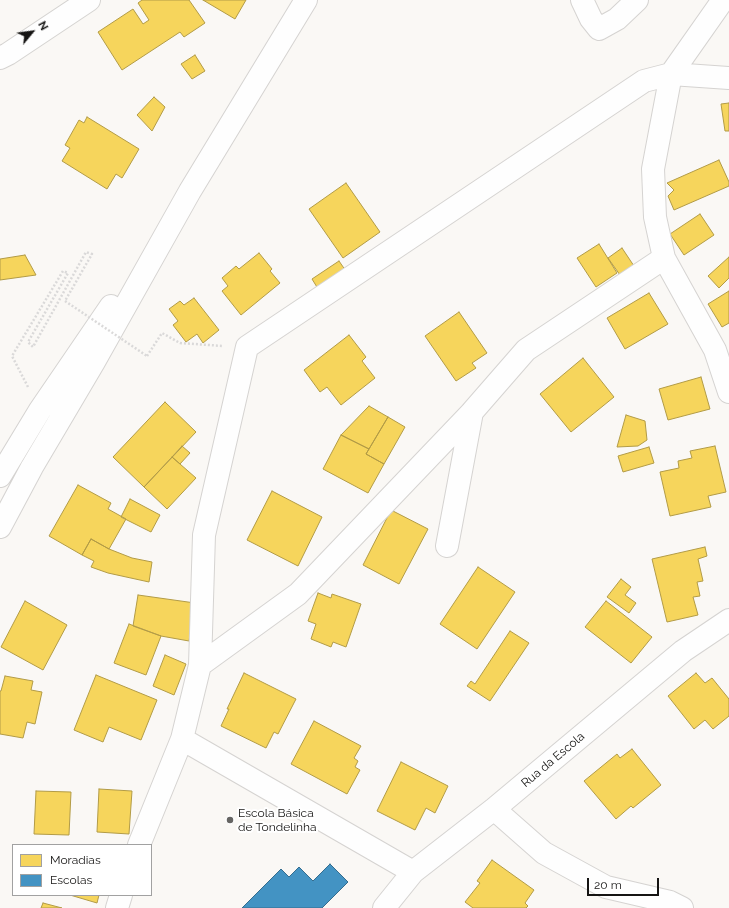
<!DOCTYPE html>
<meta charset="utf-8">
<style>
body{margin:0}
#map{position:relative;width:729px;height:908px;overflow:hidden;background:#faf8f5;font-family:Raleway,sans-serif}
canvas{display:block}
.legend{position:absolute;left:12px;top:844px;width:140px;height:52px;box-sizing:border-box;background:#fff;border:1px solid #a1a1a1;margin:0;padding:5px 7px;list-style:none;font-size:12px;color:#151413}
.legend li{display:flex;align-items:center;gap:8px;height:20px}
.legend b{width:20px;border:1px solid #a1a1a1}
.north{position:absolute;left:12px;top:12px;width:40px;height:40px;-webkit-text-stroke:3px #fff;paint-order:stroke;rotate:61deg;font-size:11px;font-weight:700;line-height:16px;text-align:center;color:#151413}
.north::after{content:'';display:block;margin:auto;width:14px;height:18px;background:#151413;clip-path:polygon(50% 0,100% 100%,50% 72%,0 100%)}
.scale{position:absolute;left:587px;top:878px;width:72px;height:18px;box-sizing:border-box;border:2px solid #151413;border-top:0;padding-left:5px;font-size:12px;line-height:14px;white-space:nowrap;color:#151413;-webkit-text-stroke:3px #fff;paint-order:stroke}
</style>
<div id="map">
<canvas width="729" height="908"></canvas>
<ul class="legend">
<li><b style="height:11px;background:#f6d55c"></b>Moradias</li>
<li><b style="height:11px;background:#4393c3"></b>Escolas</li>
</ul>
<div class="north">N</div>
<div class="scale">20 m</div>
</div>
<script>
const context = document.querySelector('canvas').getContext('2d');
context.lineJoin = 'round';
function fill(path, color) {
  context.fillStyle = color;
  context.fill(path, 'evenodd');
}
function shape(rows) {
  const path = new Path2D();
  for (const r of rows) {
    path.moveTo(r[0], r[1]);
    for (let i = 2; i < r.length; i += 2) path.lineTo(r[i], r[i + 1]);
  }
  return path;
}
function trace(path, color, width, dash) {
  context.strokeStyle = color;
  context.lineWidth = width;
  context.lineCap = dash ? 'butt' : 'round';
  context.setLineDash(dash || []);
  context.stroke(path);
}
function label(font, color, halo, rows, align = 'center') {
  context.font = font + ' Raleway,sans-serif';
  context.lineWidth = 4;
  context.setLineDash([]);
  context.textBaseline = 'middle';
  context.strokeStyle = halo;
  context.fillStyle = color;
  for (const [text, x, y, turn = 0] of rows) {
    context.save();
    context.translate(x, y);
    context.rotate((+turn || 0) * Math.PI / 180);
    context.textAlign = isNaN(turn) ? turn : align;
    if (halo) context.strokeText(text, 0, 0);
    context.fillText(text, 0, 0);
    context.restore();
  }
}
const homes = shape([
 [142,0,189,0,205,23,184,37,180,32,122,70,98,32,133,9,143,24,149,20,138,3,142,0],
 [203,0,246,0,235,19,203,0],
 [195,55,205,71,192,79,181,64,195,55],
 [154,97,165,107,152,131,137,115,154,97],
 [729,103,729,131,725,131,721,104,729,103],
 [87,117,139,149,122,178,116,174,107,189,62,161,70,148,65,145,79,120,84,123,87,117],
 [719,160,729,182,729,186,674,210,668,196,674,190,667,183,719,160],
 [346,183,380,232,343,258,309,209,346,183],
 [700,214,714,235,684,255,670,234,700,214],
 [599,244,617,273,596,287,577,258,599,244],
 [622,248,634,266,620,275,608,258,622,248],
 [259,253,272,269,270,271,280,283,241,315,222,291,228,286,222,278,236,266,239,269,259,253],
 [25,255,36,275,0,280,0,259,25,255],
 [729,257,729,278,719,288,708,276,729,257],
 [339,261,348,274,320,292,312,279,339,261],
 [729,291,729,323,722,327,708,304,729,291],
 [649,293,668,324,625,349,607,318,649,293],
 [194,298,219,330,203,343,197,334,186,342,173,325,178,321,169,309,180,301,184,305,194,298],
 [459,312,487,353,472,363,476,368,456,381,425,336,459,312],
 [349,335,366,357,362,361,375,378,341,405,327,387,320,392,304,370,349,335],
 [583,358,614,397,571,432,540,394,583,358],
 [701,377,710,409,668,420,659,389,701,377],
 [165,402,196,432,144,487,113,457,165,402],
 [369,406,388,417,369,449,341,435,369,406],
 [626,415,645,421,647,440,638,446,617,447,626,415],
 [388,417,405,427,384,464,366,454,388,417],
 [341,435,369,449,366,454,384,464,368,493,323,469,341,435],
 [182,446,190,453,180,464,172,457,182,446],
 [715,446,726,492,708,496,711,507,670,516,660,472,679,468,678,461,692,458,690,451,715,446],
 [649,447,654,463,623,472,618,456,649,447],
 [172,457,196,478,167,509,144,487,172,457],
 [78,485,111,503,108,509,126,519,109,549,91,539,82,555,49,536,78,485],
 [272,491,322,517,298,566,247,540,272,491],
 [130,499,160,515,151,532,121,517,130,499],
 [391,510,428,529,399,584,363,565,391,510],
 [91,539,109,549,132,558,152,562,149,582,108,573,91,567,94,561,82,555,91,539],
 [705,547,707,556,698,559,703,581,697,582,700,596,693,597,698,615,667,622,652,559,705,547],
 [478,567,515,592,477,649,440,624,478,567],
 [621,579,631,587,625,595,636,603,629,613,607,597,621,579],
 [318,593,331,598,332,594,361,604,346,647,333,642,331,647,311,639,316,624,308,621,318,593],
 [138,595,195,603,189,641,161,636,133,626,138,595],
 [25,601,67,625,43,670,1,647,25,601],
 [606,601,652,637,631,663,585,627,606,601],
 [129,624,161,636,146,675,114,663,129,624],
 [510,631,529,643,490,701,467,686,471,681,475,684,510,631],
 [165,655,186,664,174,695,153,686,165,655],
 [244,673,296,699,278,734,274,732,266,748,221,726,229,709,227,709,244,673],
 [696,673,705,683,712,678,729,699,729,716,713,729,705,720,694,729,668,696,696,673],
 [96,675,157,700,141,740,109,727,103,742,74,730,96,675],
 [5,676,33,681,31,690,42,692,35,724,27,722,23,738,0,734,0,691,1,691,5,676],
 [314,721,361,746,354,758,358,761,355,767,360,770,347,794,291,764,314,721],
 [632,749,661,785,633,808,631,806,616,819,584,781,617,754,620,758,632,749],
 [401,762,448,786,435,813,426,808,415,830,377,811,401,762],
 [99,789,132,791,129,834,97,832,99,789],
 [36,791,71,792,69,835,34,834,36,791],
 [492,860,534,890,525,903,528,906,526,908,473,908,465,902,480,883,477,881,492,860],
 [70,895,99,895,97,903,70,895],
 [43,903,62,908,41,908,43,903]
]);
fill(homes, '#f6d55c');
trace(homes, '#b29b46', 1);
const schools = shape([
 [330,864,348,882,322,908,242,908,281,869,289,877,299,867,313,881,330,864]
]);
fill(schools, '#4393c3');
trace(schools, '#356d8e', 1);
const minor = shape([
 [582,0,591,19,599,29,617,19,637,0],
 [723,0,671,74,653,169,655,217,664,258,715,350,729,392],
 [0,58,8,54,89,0],
 [447,546,472,412],
 [200,665,204,535,247,347,644,81,671,74,729,78],
 [182,739,413,872],
 [494,809,544,853,606,887,670,902,682,908],
 [139,845,182,739,200,665,298,594,472,412,526,350,664,258],
 [117,908,121,895],
 [384,908,413,872,494,809,683,651,729,620]
]);
const major = shape([
 [0,476,40,410,111,306],
 [0,527,32,467,94,362,190,191,306,0]
]);
trace(minor, '#d5d3d1', 24);
trace(major, '#d5d3d1', 24);
trace(shape([
 [147,356,162,333,180,343,223,346],
 [28,387,12,356,63,271,68,273,28,342,33,347,86,252,92,254,65,301]
]), '#dad9d9', 2.5, [2, 2]);
trace(minor, '#fefefe', 22);
trace(major, '#fefefe', 22);
trace(shape([
 [65,301,147,356]
]), '#dad9d9', 2.5, [2, 2]);
for (const [x, y, r, color] of [
 [230,820,4,"#656462"]
]) {
  const dot = new Path2D();
  dot.arc(x, y, r, 0, 2 * Math.PI);
  context.fillStyle = color;
  context.fill(dot);
  trace(dot, '#fff', 1.5);
}
label('12px', '#151413', '#fff', [
 ["Rua da Escola",553,760,-40]
]);
label('12px', '#151413', '#fff', [
 ["Escola Básica",238,813],
 ["de Tondelinha",238,827]
], 'left');
</script>
